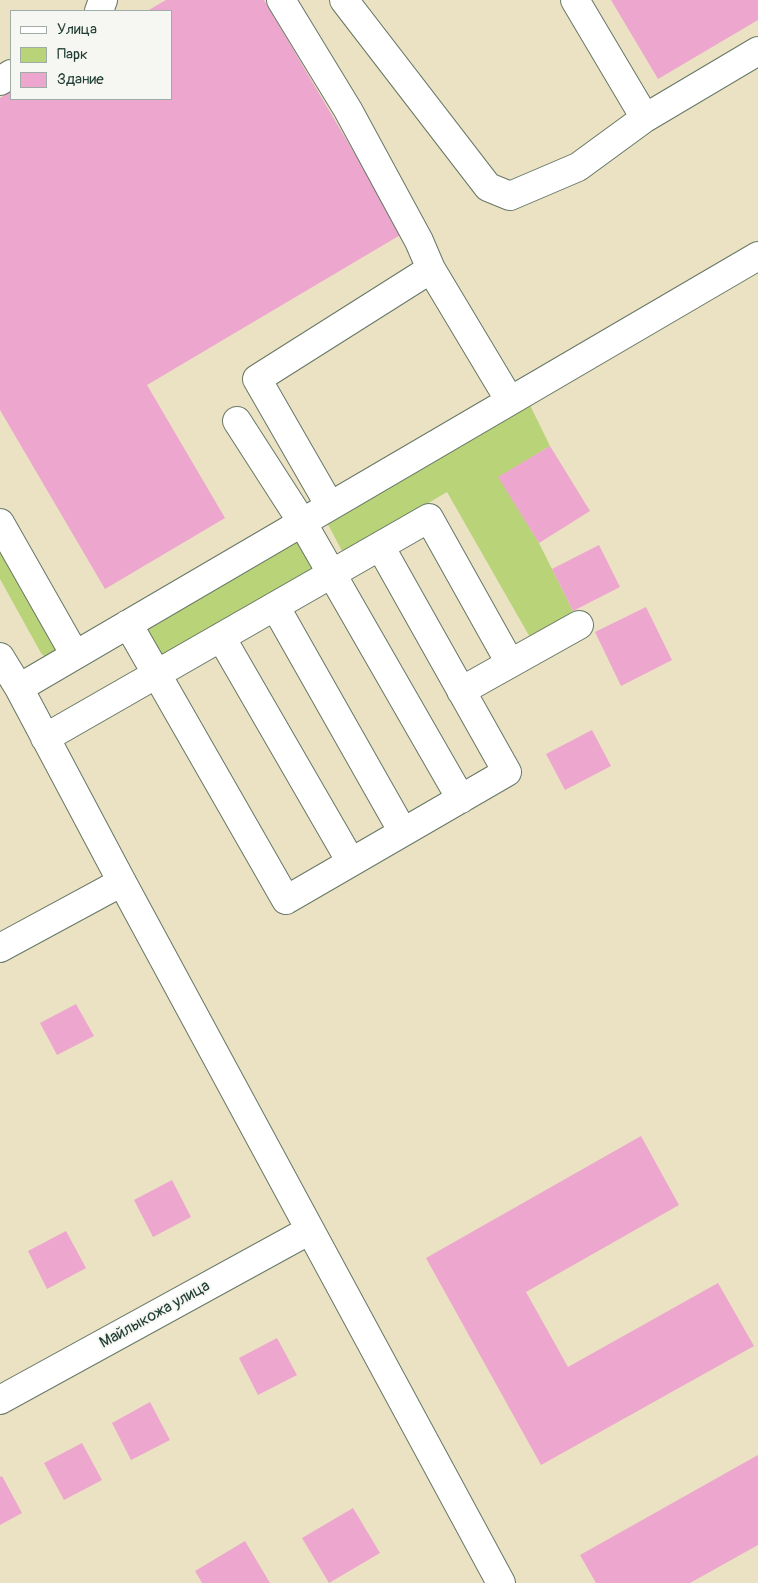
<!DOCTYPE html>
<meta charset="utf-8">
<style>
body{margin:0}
#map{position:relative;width:758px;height:1583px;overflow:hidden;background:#ebe2c3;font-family:Pangolin,sans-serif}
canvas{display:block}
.legend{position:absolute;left:10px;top:10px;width:162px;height:90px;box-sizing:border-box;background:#f6f6f2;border:1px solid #a0aca6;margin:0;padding:6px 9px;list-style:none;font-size:15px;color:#1f3d34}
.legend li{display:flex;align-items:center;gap:10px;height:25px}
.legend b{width:25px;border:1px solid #a0aca6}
</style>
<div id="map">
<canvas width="758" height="1583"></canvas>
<ul class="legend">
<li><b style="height:6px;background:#fff"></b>Улица</li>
<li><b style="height:14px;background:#b9d378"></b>Парк</li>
<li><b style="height:14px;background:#eda6ce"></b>Здание</li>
</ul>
</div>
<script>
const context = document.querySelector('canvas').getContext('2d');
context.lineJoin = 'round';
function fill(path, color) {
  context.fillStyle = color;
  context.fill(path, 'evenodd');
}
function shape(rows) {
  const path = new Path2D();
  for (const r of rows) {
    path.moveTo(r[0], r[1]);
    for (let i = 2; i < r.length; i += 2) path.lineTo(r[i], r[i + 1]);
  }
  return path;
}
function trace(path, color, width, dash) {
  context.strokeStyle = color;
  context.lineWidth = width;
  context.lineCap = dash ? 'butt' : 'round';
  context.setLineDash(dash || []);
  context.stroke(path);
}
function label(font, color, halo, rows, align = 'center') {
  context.font = font + ' Pangolin,sans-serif';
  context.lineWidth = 4;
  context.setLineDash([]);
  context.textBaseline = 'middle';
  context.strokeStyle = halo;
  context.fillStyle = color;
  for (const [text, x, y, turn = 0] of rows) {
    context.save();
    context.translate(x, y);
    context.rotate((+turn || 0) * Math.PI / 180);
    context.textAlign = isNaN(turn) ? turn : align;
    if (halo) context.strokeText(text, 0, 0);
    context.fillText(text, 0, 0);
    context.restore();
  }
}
fill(shape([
 [524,393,550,446,499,477,539,543,573,611,531,639,447,492,343,553,321,511],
 [0,523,75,655,55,667,41,653,0,579],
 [291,528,313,570,160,658,136,619]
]), '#b9d378');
fill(shape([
 [166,0,264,0,402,234,147,385,225,518,105,589,0,410,0,98,11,91,11,99,171,99,171,11,147,11],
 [611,0,758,0,758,20,658,79],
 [550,446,590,511,539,543,498,477],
 [599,545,620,587,573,611,552,569],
 [646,607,672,660,621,686,595,632],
 [592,730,611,766,565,790,546,754],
 [76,1004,94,1036,57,1055,40,1023],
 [641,1136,679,1205,526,1292,568,1367,718,1283,754,1346,541,1465,426,1258],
 [172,1180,191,1217,153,1237,134,1200],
 [66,1231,86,1268,47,1289,28,1251],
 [277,1338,297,1375,258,1395,239,1358],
 [150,1402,170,1440,131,1460,112,1423],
 [82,1443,102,1480,64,1500,44,1463],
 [758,1455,758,1545,690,1583,596,1583,580,1555],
 [2,1476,22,1513,0,1525,0,1477],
 [353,1508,380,1553,329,1583,302,1538],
 [245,1541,270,1583,202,1583,195,1571]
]), '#eda6ce');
const minor = shape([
 [281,0,348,110,419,241,431,269,510,401],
 [344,0,488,187,510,196,578,167,645,118],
 [575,0,645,118,758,51],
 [99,11,103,0],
 [0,81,11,74],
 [237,421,302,522,461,799],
 [330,506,257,379,431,269],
 [0,523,75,655],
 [275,606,403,832],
 [128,624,286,900,507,772,380,546],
 [221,637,351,862],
 [0,657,19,688,122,882,501,1583],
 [19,688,758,256],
 [461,691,579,625],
 [45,738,429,518,510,663],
 [0,948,122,882],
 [0,1400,310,1230]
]);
trace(minor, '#676', 30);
trace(minor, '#fff', 28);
label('16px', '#1f3d34', '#f6f6f2', [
 ["Майлыкожа улица",155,1315,-29]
]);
</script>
